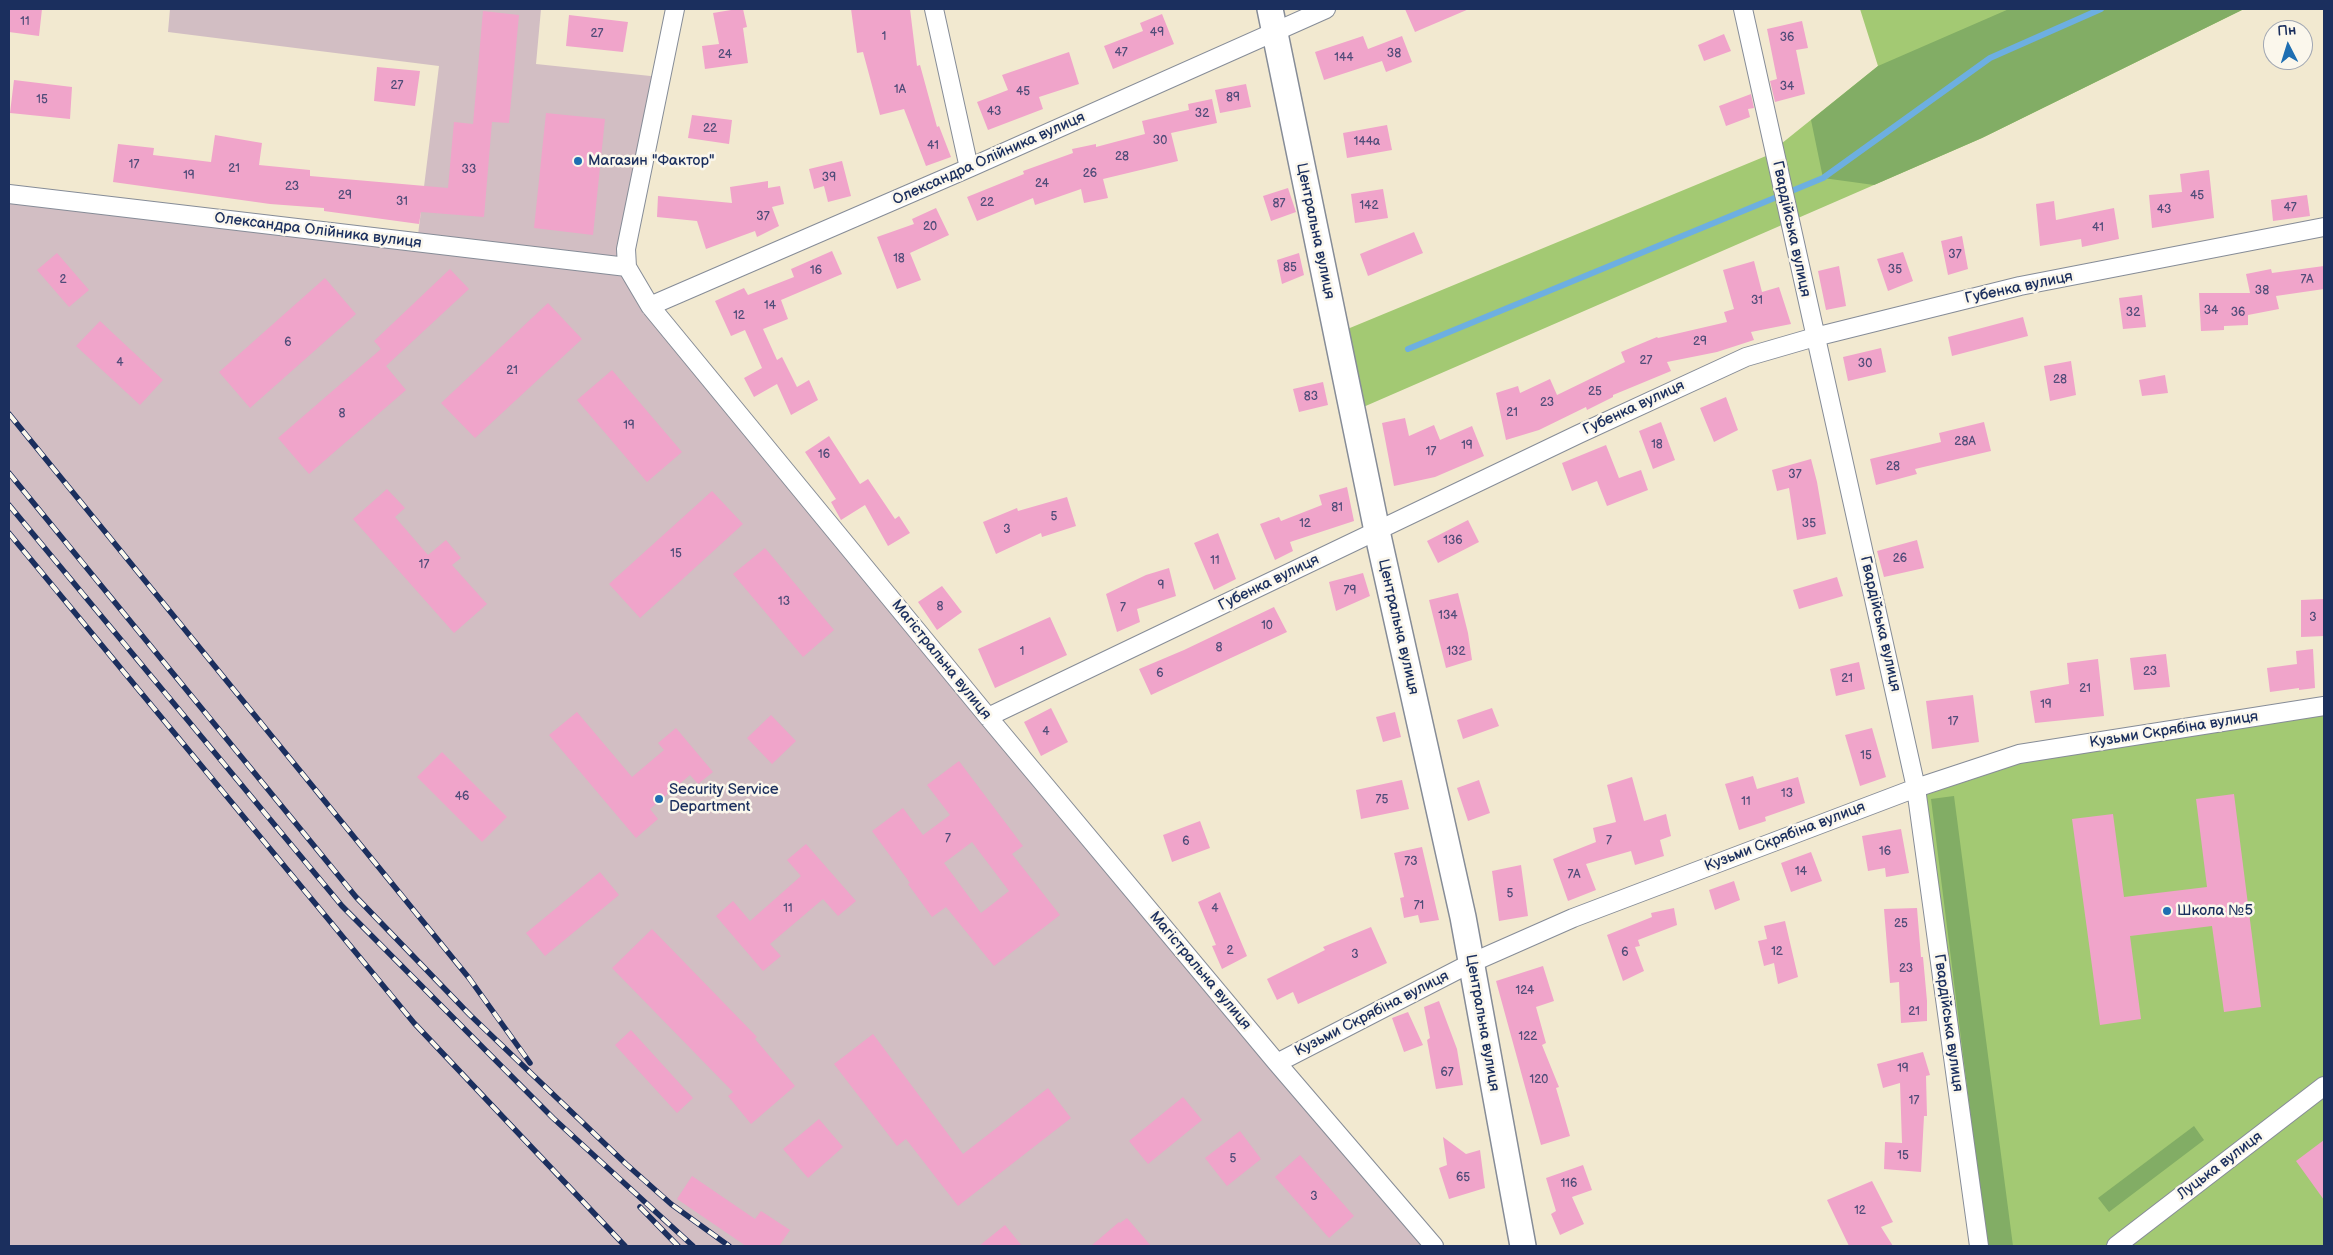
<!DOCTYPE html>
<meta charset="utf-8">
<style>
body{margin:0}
#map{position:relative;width:2333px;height:1255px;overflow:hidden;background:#f2e9d0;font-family:"Balsamiq Sans",sans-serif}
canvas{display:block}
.frame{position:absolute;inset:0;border:10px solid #1b2f5e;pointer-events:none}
.north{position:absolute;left:2263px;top:20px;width:50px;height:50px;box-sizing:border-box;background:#fbf7ec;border:1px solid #a1a7b3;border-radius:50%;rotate:355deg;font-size:14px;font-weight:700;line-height:20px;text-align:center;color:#1b2f5e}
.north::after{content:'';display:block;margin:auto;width:18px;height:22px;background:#1f6fb2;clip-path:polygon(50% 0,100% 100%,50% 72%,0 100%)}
</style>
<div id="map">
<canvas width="2333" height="1255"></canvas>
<div class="frame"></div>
<div class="north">Пн</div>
</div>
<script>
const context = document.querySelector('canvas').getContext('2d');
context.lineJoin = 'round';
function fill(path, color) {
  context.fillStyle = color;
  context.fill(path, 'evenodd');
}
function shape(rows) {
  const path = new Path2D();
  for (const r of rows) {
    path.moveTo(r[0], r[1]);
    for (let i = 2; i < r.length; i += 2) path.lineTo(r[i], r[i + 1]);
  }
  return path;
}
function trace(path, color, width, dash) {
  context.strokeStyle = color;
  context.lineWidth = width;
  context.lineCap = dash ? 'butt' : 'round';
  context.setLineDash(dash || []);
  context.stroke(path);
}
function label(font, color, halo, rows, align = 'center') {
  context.font = font + ' "Balsamiq Sans",sans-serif';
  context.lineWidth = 5;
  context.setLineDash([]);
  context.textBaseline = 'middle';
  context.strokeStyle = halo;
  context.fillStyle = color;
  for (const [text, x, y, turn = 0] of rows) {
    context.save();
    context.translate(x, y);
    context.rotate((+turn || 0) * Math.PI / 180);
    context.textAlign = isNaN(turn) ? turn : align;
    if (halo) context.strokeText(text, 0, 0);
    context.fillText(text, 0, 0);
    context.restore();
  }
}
fill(shape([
 [170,9,541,9,536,64,660,77,627,267,1434,1246,9,1246,9,194,417,243,439,66,168,32]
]), '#d2bec3');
fill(shape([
 [1860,9,2244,9,1982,138,1361,408,1345,330,1766,156,1878,66],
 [2324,706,2324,1246,1979,1246,1916,788,2019,754]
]), '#a3c973');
fill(shape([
 [2009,9,2244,9,1982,138,1874,185,1823,178,1811,120,1878,66],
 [1954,796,2013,1246,1987,1246,1931,799],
 [2194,1126,2204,1140,2109,1212,2098,1198]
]), '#82ad65');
trace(shape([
 [1408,349,1823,178,1990,58,2101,9]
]), '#6dafe1', 6);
fill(shape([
 [9,9,42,9,39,36,9,32],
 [737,9,743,9,747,27,743,28,748,63,705,69,702,46,719,44,713,13],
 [851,9,910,9,917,66,920,65,937,127,939,126,951,157,926,166,904,109,880,115,863,52,857,53],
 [1405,9,1469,9,1415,32],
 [483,11,519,15,509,123,492,122,484,217,421,212,419,224,324,211,324,208,270,204,113,182,118,144,154,148,153,155,211,162,215,135,262,143,259,165,310,170,310,176,448,188,454,122,473,124],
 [1162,14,1174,44,1113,69,1104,46,1143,31,1140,23],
 [569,15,628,22,623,52,566,46],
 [1802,21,1808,48,1796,50,1805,94,1775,102,1770,81,1777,79,1767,29],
 [1724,34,1731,51,1704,61,1698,45],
 [1363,36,1368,49,1402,36,1412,62,1386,72,1382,61,1324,80,1315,52],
 [1069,52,1079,84,1039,97,1043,109,988,130,977,102,1008,90,1002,75],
 [377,67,420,71,415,106,374,101],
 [14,80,72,87,70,119,10,113],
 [1246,84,1251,107,1220,113,1215,90],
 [1751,94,1754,108,1748,109,1750,117,1726,126,1719,106],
 [1212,99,1217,123,1171,133,1178,161,1103,179,1108,198,1084,203,1081,189,1035,205,1033,198,977,221,967,197,1024,174,1023,171,1073,153,1072,149,1096,144,1096,147,1145,134,1142,121,1189,110,1188,104],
 [546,113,605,119,593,235,534,228],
 [692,115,732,120,729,144,688,138],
 [1387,125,1392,150,1347,158,1343,133],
 [842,161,851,196,828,202,824,186,814,189,809,169],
 [2209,170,2214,218,2152,228,2149,195,2182,192,2180,174],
 [768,181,768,188,780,186,784,204,772,207,779,226,757,237,755,231,706,249,697,221,657,217,658,196,732,203,730,187],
 [1288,188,1296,212,1271,221,1263,196],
 [1383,189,1388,218,1355,223,1351,194],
 [2307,195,2310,216,2273,221,2271,200],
 [2054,201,2056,220,2114,208,2119,239,2082,247,2081,239,2040,246,2036,204],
 [936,208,949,235,910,253,921,280,897,289,877,237,914,224,912,219],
 [1414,232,1423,253,1368,276,1360,254],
 [1962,236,1968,269,1948,275,1941,241],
 [832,251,842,274,781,300,788,319,763,329,777,360,782,357,797,387,809,380,818,400,791,415,777,384,754,397,744,378,762,368,745,330,731,336,715,301,744,288,748,295,794,277,791,269],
 [1903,252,1913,281,1888,291,1877,259],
 [57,253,89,290,69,307,37,270],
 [1299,253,1304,275,1282,284,1277,260],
 [1754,261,1762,292,1779,287,1791,324,1751,332,1754,340,1717,352,1667,362,1671,371,1613,395,1613,397,1587,410,1586,407,1539,430,1506,440,1496,393,1518,386,1520,393,1550,379,1557,395,1625,362,1621,352,1657,337,1658,338,1727,322,1724,312,1734,309,1723,270],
 [1839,266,1846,306,1826,310,1818,271],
 [2324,266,2324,289,2276,296,2279,309,2248,315,2248,325,2224,326,2224,330,2201,331,2199,293,2250,293,2246,274,2271,269,2272,273],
 [450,269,469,289,386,366,406,390,309,474,278,438,381,349,374,341],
 [325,278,356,314,250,408,219,372],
 [2142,295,2146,327,2123,329,2119,298],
 [548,303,582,339,475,438,441,403],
 [2023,317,2028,336,1952,356,1948,337],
 [100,321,163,380,140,405,76,346],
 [1881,348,1886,372,1848,381,1843,357],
 [2071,361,2076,395,2050,401,2044,366],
 [612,370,682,452,647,482,577,400],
 [2165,375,2168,393,2142,396,2139,380],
 [1323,382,1328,405,1299,412,1293,389],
 [1726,397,1738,430,1714,442,1700,408],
 [1405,418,1409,436,1434,425,1440,440,1472,426,1484,456,1435,477,1394,486,1382,423],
 [1661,422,1675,460,1653,469,1639,431],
 [1984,422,1991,451,1915,469,1917,474,1876,485,1870,459,1941,442,1939,433],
 [829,436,860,484,868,479,895,519,899,516,910,533,888,546,865,505,841,520,831,502,836,499,805,452],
 [1606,445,1619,478,1641,470,1648,490,1607,506,1597,481,1572,491,1562,463],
 [1811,459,1817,482,1826,534,1797,540,1789,488,1777,491,1772,470],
 [1347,487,1354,521,1290,542,1293,551,1275,560,1260,524,1279,517,1281,521,1322,505,1319,495],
 [387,489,405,508,395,517,428,555,446,540,461,558,452,565,487,604,454,633,353,519],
 [712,491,743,524,640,618,609,584],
 [1067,497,1076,526,1042,537,1041,533,996,554,983,522,1017,508,1018,511],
 [1468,520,1479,542,1438,563,1427,541],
 [1218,533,1236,579,1214,590,1194,543],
 [1917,540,1924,568,1884,577,1877,551],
 [765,548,834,630,803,657,733,574],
 [1169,568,1176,596,1137,609,1140,622,1117,632,1106,594,1146,575],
 [1363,573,1370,596,1336,611,1329,582],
 [1837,577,1843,596,1799,609,1793,590],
 [942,586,962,612,937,630,918,602],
 [1458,593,1468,633,1472,660,1446,668,1429,600],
 [2324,599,2324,636,2301,637,2301,600],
 [1274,607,1287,632,1151,695,1139,669,1184,650],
 [1050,617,1067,655,995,688,978,649],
 [2313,649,2315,688,2299,690,2299,688,2270,692,2267,668,2297,664,2296,651],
 [2166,654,2170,687,2134,690,2130,658],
 [2098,659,2104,716,2035,723,2030,691,2069,684,2067,663],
 [1859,662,1865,689,1836,696,1830,669],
 [1973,695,1979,742,1932,749,1926,701],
 [1051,708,1068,742,1041,756,1024,722],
 [1492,708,1499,726,1463,739,1457,720],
 [577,712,632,777,664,750,658,743,676,728,713,772,698,784,690,775,650,809,658,819,636,838,549,735],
 [1395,712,1401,737,1383,742,1376,717],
 [771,715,796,741,772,764,747,738],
 [1872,728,1886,777,1860,786,1845,735],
 [442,752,507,817,482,842,417,777],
 [959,761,1023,846,1012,854,1060,915,994,966,946,907,932,917,908,884,910,883,872,831,903,808,923,835,950,815,927,785],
 [972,842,1009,891,981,913,944,863],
 [1753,776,1757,789,1798,777,1805,803,1765,817,1766,821,1739,830,1725,784],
 [1632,777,1644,821,1666,814,1671,836,1660,840,1664,856,1635,865,1631,851,1586,864,1596,890,1568,901,1553,859,1596,842,1593,828,1616,822,1607,785],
 [1402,780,1409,809,1361,819,1356,790],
 [1479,780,1490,813,1468,821,1457,788],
 [2234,794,2261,1007,2224,1012,2212,926,2130,936,2141,1019,2100,1025,2072,819,2113,814,2124,897,2207,887,2196,799],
 [1200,821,1210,848,1172,862,1163,835],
 [1901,829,1909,873,1886,877,1885,868,1868,871,1862,836],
 [806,844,856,901,838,916,823,899,770,944,781,956,763,971,716,916,733,901,750,921,801,876,787,860],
 [1422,847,1439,920,1420,923,1418,915,1404,918,1400,898,1404,897,1394,853],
 [1811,852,1822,881,1791,892,1781,863],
 [1521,865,1528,916,1499,921,1492,871],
 [600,872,619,895,545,956,526,933],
 [1734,881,1740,900,1715,910,1709,890],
 [1220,892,1247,956,1222,969,1212,946,1216,945,1198,902],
 [1674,908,1677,925,1638,940,1640,946,1635,947,1644,971,1623,981,1607,935,1652,917,1651,913],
 [1917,908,1921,957,1923,957,1927,1001,1927,1021,1901,1023,1899,982,1890,983,1884,909],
 [1785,921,1798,977,1778,984,1774,963,1764,966,1758,941,1767,939,1764,926],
 [1371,927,1387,963,1298,1004,1293,992,1277,1000,1267,979,1325,950,1323,947],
 [652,929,757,1037,755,1039,795,1086,751,1124,728,1096,733,1092,612,968],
 [1543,966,1554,1001,1536,1007,1546,1043,1542,1045,1559,1087,1556,1088,1570,1136,1541,1145,1496,981],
 [1439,1001,1457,1049,1463,1085,1436,1089,1427,1040,1430,1038,1424,1007],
 [1408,1012,1423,1045,1404,1052,1392,1018],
 [631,1030,693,1098,677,1113,615,1045],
 [873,1034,963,1154,1048,1088,1071,1118,958,1206,906,1139,897,1146,834,1064],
 [1923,1052,1930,1075,1926,1076,1927,1116,1924,1116,1921,1172,1884,1169,1885,1142,1902,1143,1900,1083,1883,1088,1877,1064],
 [1183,1097,1202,1120,1148,1164,1129,1141],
 [819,1119,843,1147,808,1178,783,1149],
 [1240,1131,1261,1159,1227,1186,1205,1158],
 [1443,1137,1466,1154,1480,1150,1485,1188,1449,1199,1439,1168,1447,1165],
 [2324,1140,2324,1200,2296,1161],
 [1300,1155,1354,1216,1329,1238,1275,1177],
 [1583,1165,1592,1190,1572,1197,1584,1224,1560,1235,1551,1214,1556,1211,1546,1178],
 [692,1176,755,1219,761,1211,790,1230,779,1246,746,1246,677,1199],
 [1872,1181,1893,1222,1881,1227,1893,1246,1849,1246,1827,1200],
 [1127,1218,1151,1246,1091,1246,1119,1222,1120,1223],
 [1005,1225,1022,1246,979,1246]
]), '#f0a4ca');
const street = shape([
 [675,9,626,249,627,267,650,306,988,717,1277,1063,1434,1246],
 [934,9,969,168],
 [1743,9,1916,788,1979,1246],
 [9,194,627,267],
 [650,306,969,168,1326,9],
 [988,717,1579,434,1746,357,1815,337,2020,286,2324,227],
 [1277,1063,1471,963,1573,918,1916,788,2019,754,2324,706],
 [2116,1246,2324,1086]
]);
const secondary = shape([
 [1270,9,1377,531,1463,917,1523,1246]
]);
trace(street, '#868c97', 20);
trace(secondary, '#868c97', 28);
trace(street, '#fff', 18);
trace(secondary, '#fff', 25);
const rail = shape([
 [9,414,469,978,530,1063],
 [9,473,356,897,470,1015,626,1164,671,1204,729,1246],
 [9,505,342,906,553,1118,693,1246],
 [9,533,414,1023,625,1246],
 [640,1207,678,1246]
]);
trace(rail, '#1b2f5e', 5.5);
trace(rail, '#fbf7ec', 4, [11]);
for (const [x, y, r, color] of [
 [578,161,5,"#1f6fb2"],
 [659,799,5,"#1f6fb2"],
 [2167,911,5,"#1f6fb2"]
]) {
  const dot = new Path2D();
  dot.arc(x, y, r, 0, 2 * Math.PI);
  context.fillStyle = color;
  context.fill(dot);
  trace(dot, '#fbf7ec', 2);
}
label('12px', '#504c79', null, [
 ["11",25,22],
 ["49",1157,33],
 ["27",597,34],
 ["1",884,37],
 ["36",1787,38],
 ["47",1121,53],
 ["38",1394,54],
 ["24",725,55],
 ["144",1344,58],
 ["27",397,86],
 ["34",1787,87],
 ["1А",900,90],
 ["45",1023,92],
 ["89",1233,98],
 ["15",42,100],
 ["43",994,112],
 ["32",1202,114],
 ["22",710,129],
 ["30",1160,141],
 ["144а",1367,142],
 ["41",933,146],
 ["28",1122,157],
 ["17",134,165],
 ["21",234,169],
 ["33",469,170],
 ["26",1090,174],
 ["19",189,176],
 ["39",829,178],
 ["24",1042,184],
 ["23",292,187],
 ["29",345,196],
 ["45",2197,196],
 ["31",402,202],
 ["22",987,203],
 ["87",1279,204],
 ["142",1369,206],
 ["47",2290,208],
 ["43",2164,210],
 ["37",763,217],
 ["20",930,227],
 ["41",2098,228],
 ["37",1955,255],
 ["18",899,259],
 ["85",1290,268],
 ["35",1895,270],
 ["16",816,271],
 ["2",63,280],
 ["7А",2307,280],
 ["38",2262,291],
 ["31",1757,301],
 ["14",770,306],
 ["34",2211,311],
 ["32",2133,313],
 ["36",2238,313],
 ["12",739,316],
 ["29",1700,342],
 ["6",288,343],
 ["27",1646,361],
 ["4",120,363],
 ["30",1865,364],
 ["21",512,371],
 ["28",2060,380],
 ["25",1595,392],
 ["83",1311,397],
 ["23",1547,403],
 ["21",1512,413],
 ["8",342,414],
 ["19",629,426],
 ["28А",1965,442],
 ["18",1657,445],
 ["19",1467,446],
 ["17",1431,452],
 ["16",824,455],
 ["28",1893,467],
 ["37",1795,475],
 ["81",1337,508],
 ["5",1054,517],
 ["12",1305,524],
 ["35",1809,524],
 ["3",1007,530],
 ["136",1453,541],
 ["15",676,554],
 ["26",1900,559],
 ["11",1215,561],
 ["17",424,565],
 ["9",1161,586],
 ["79",1350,591],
 ["13",784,602],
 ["8",940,607],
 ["7",1123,608],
 ["134",1448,616],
 ["3",2313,618],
 ["10",1267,626],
 ["8",1219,648],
 ["1",1022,652],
 ["132",1456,652],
 ["23",2150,672],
 ["6",1160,674],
 ["21",1847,679],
 ["21",2085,689],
 ["19",2046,705],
 ["17",1953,722],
 ["4",1046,732],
 ["15",1866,756],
 ["13",1787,794],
 ["46",462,797],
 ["75",1382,800],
 ["11",1746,802],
 ["7",948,839],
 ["7",1609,841],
 ["6",1186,842],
 ["16",1885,852],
 ["73",1411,862],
 ["14",1801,872],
 ["7А",1574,875],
 ["5",1510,894],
 ["71",1419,906],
 ["11",788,909],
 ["4",1215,909],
 ["25",1901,924],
 ["2",1230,951],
 ["12",1777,952],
 ["6",1625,953],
 ["3",1355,955],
 ["23",1906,969],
 ["124",1525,991],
 ["21",1914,1012],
 ["122",1528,1037],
 ["19",1903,1069],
 ["67",1447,1073],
 ["120",1539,1080],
 ["17",1914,1101],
 ["15",1903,1156],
 ["5",1233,1159],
 ["65",1463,1178],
 ["116",1569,1184],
 ["3",1314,1197],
 ["12",1860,1211]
]);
label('15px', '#1b2f5e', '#fbf7ec', [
 ["Олександра Олійника вулиця",989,159,-24],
 ["Гвардійська вулиця",1791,229,78],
 ["Олександра Олійника вулиця",318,231,7],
 ["Центральна вулиця",1315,231,78],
 ["Губенка вулиця",2019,288,-12],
 ["Губенка вулиця",1634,408,-25],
 ["Губенка вулиця",1269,583,-26],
 ["Гвардійська вулиця",1880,624,77],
 ["Центральна вулиця",1398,627,77],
 ["Магістральна вулиця",941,660,51],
 ["Кузьми Скрябіна вулиця",2174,730,-9],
 ["Кузьми Скрябіна вулиця",1785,837,-21],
 ["Магістральна вулиця",1200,971,50],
 ["Кузьми Скрябіна вулиця",1372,1014,-27],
 ["Центральна вулиця",1482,1023,80],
 ["Гвардійська вулиця",1948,1023,82],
 ["Луцька вулиця",2220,1166,-37]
]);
label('15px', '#1b2f5e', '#fbf7ec', [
 ["Магазин \"Фактор\"",588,161],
 ["Security Service",669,790],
 ["Department",669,807],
 ["Школа №5",2177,911]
], 'left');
</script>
